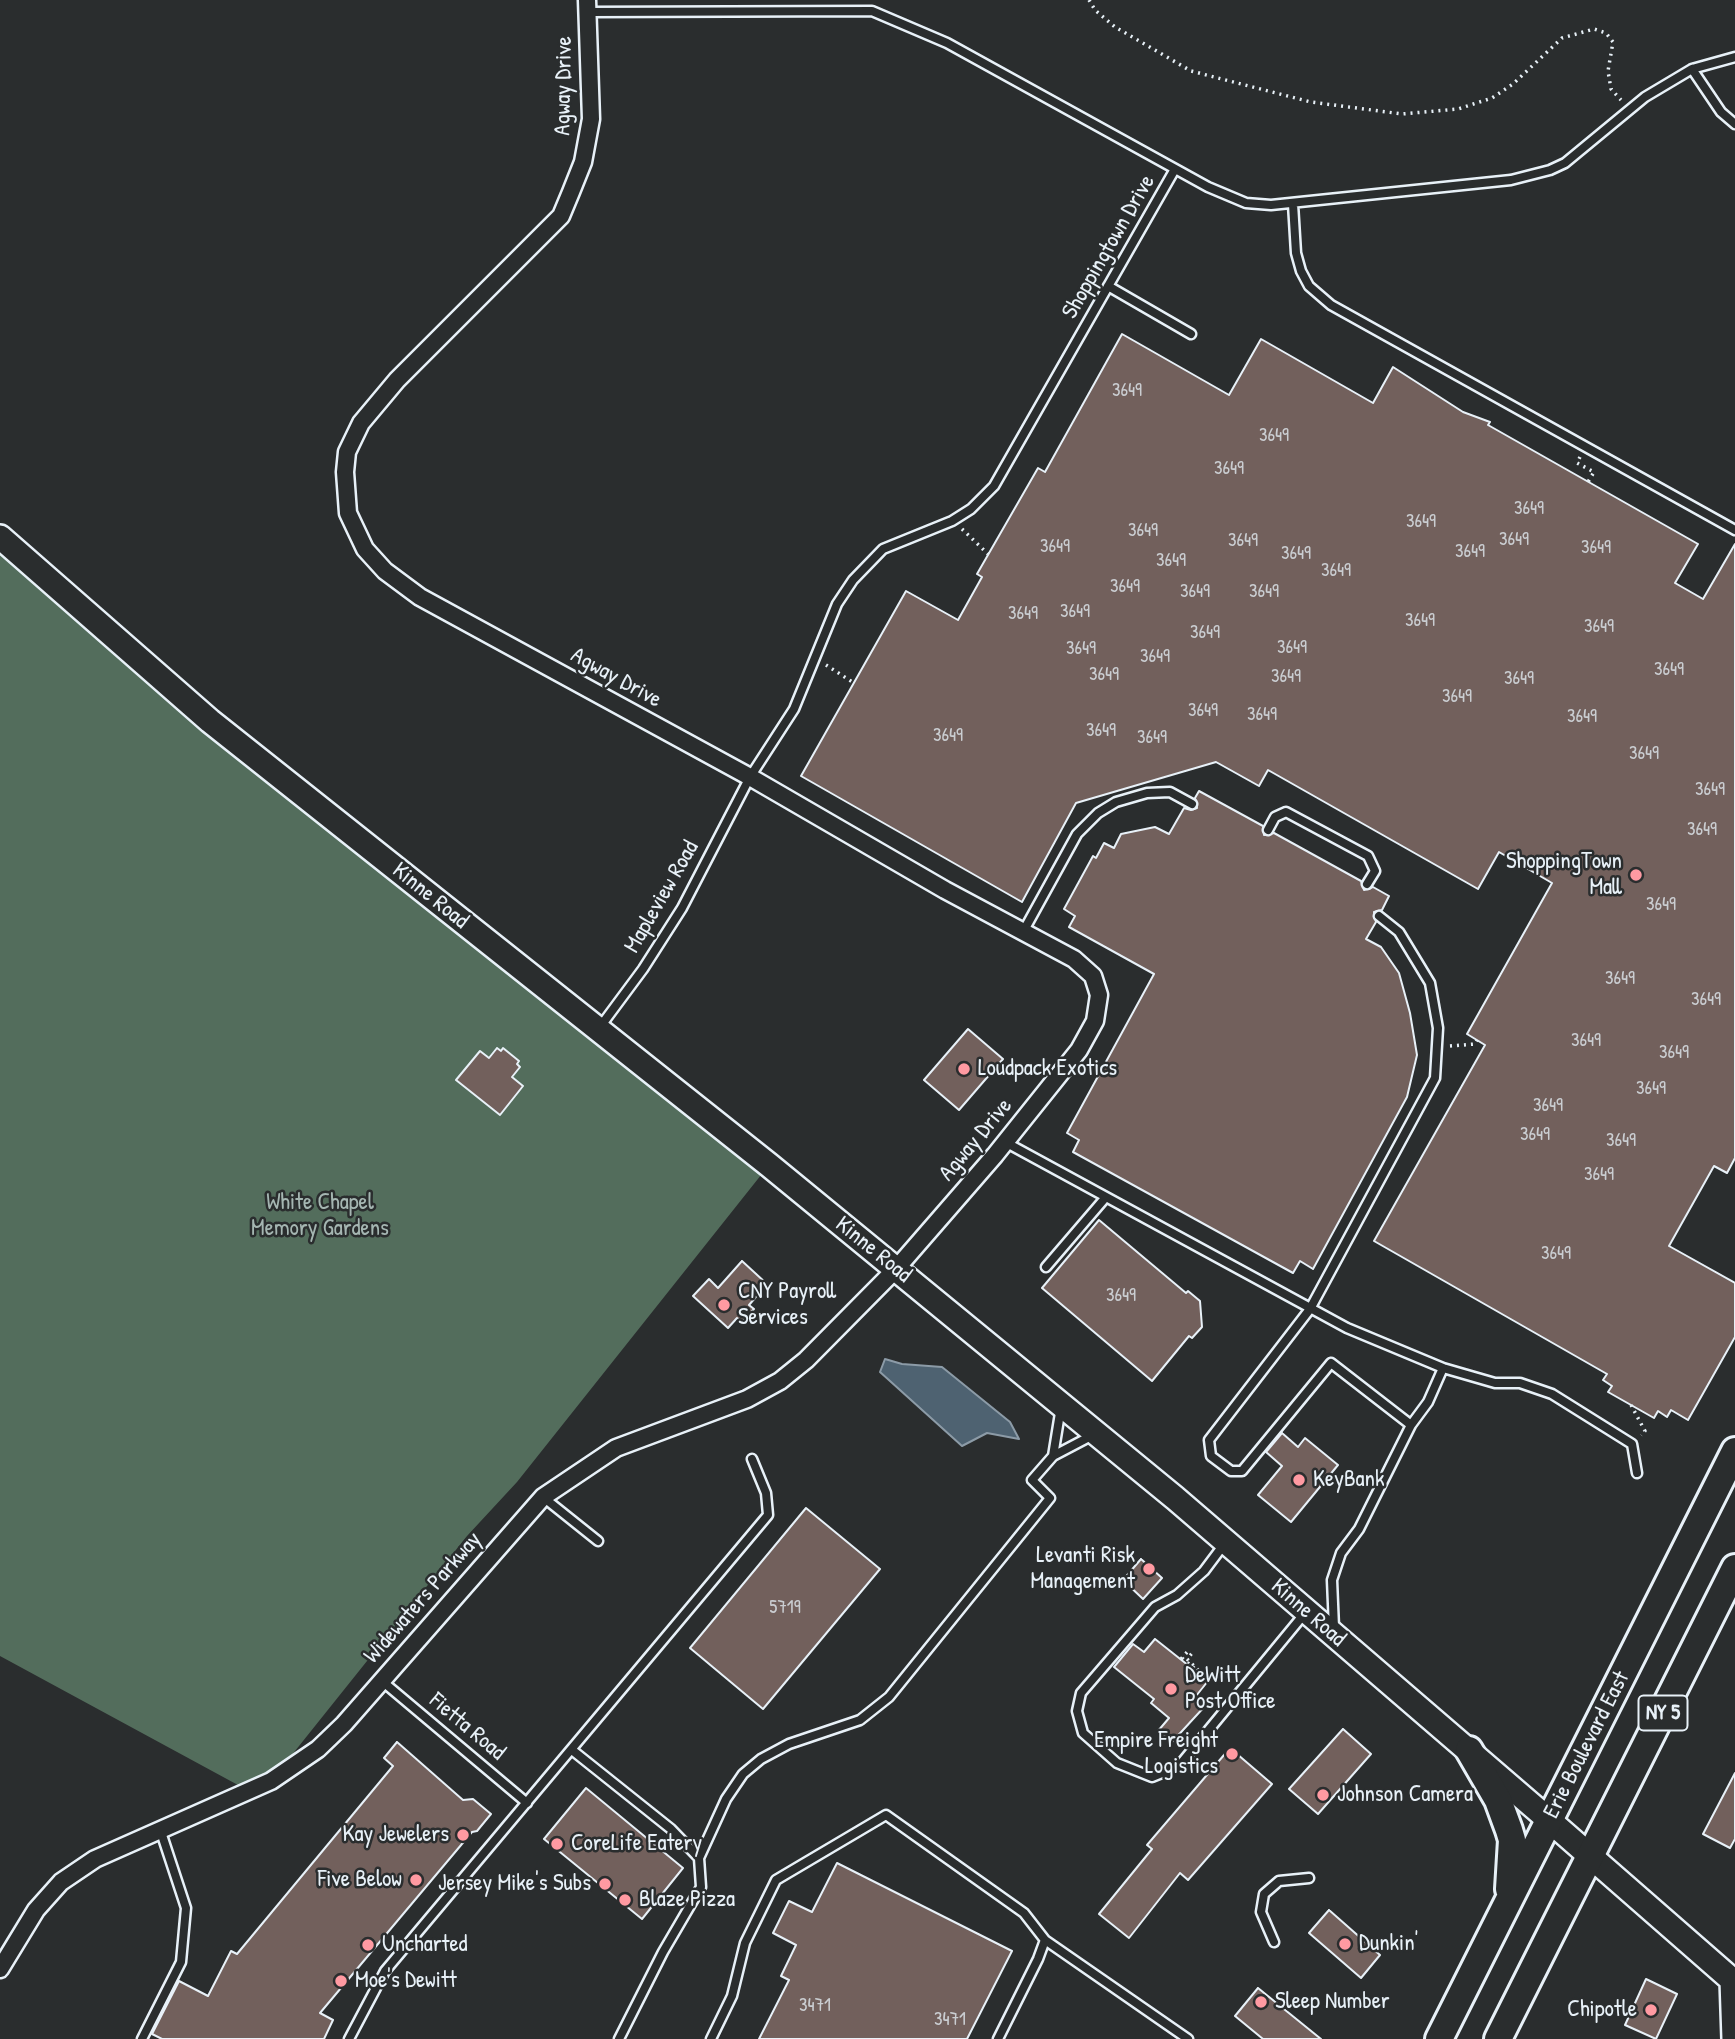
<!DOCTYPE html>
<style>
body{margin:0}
canvas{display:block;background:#2a2d2e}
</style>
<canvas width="1735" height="2039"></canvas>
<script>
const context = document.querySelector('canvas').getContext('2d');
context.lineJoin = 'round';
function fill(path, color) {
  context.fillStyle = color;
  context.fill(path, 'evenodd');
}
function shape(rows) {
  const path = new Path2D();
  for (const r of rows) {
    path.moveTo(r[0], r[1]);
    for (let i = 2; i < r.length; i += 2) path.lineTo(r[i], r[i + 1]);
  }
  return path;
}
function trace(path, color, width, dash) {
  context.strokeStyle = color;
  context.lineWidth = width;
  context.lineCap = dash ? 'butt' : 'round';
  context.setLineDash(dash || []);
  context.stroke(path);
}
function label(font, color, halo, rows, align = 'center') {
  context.font = font + ' "Patrick Hand",sans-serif';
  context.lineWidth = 5;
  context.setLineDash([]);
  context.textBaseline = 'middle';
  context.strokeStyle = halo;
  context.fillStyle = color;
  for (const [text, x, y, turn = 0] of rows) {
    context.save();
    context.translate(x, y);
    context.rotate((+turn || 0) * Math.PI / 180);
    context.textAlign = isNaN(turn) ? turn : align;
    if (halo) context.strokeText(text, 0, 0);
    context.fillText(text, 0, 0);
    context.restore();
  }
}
fill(shape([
 [0,537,769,1165,517,1482,467,1536,271,1781,249,1791,0,1656]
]), '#536d5c');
const water = shape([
 [885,1359,902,1364,942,1367,1010,1422,1019,1439,987,1433,962,1446,880,1372,885,1359]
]);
fill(water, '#4e6271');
trace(water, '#8c9ba7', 2);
const building = shape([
 [1122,334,1229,395,1261,339,1373,403,1393,367,1463,412,1490,422,1488,425,1698,544,1675,583,1703,599,1735,544,1735,1158,1727,1173,1714,1166,1669,1246,1735,1283,1735,1337,1688,1420,1671,1410,1667,1417,1658,1411,1654,1418,1608,1392,1612,1386,1603,1380,1607,1374,1374,1241,1485,1045,1467,1034,1552,883,1499,852,1478,889,1268,770,1259,786,1216,762,1076,803,1022,902,801,776,906,591,958,620,982,577,977,574,1000,534,1038,468,1045,472,1122,334],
 [1199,791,1263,826,1264,835,1274,833,1361,881,1364,890,1373,887,1389,896,1382,910,1374,912,1376,922,1366,939,1381,947,1399,973,1410,1013,1417,1055,1407,1097,1313,1269,1300,1261,1293,1273,1073,1152,1079,1140,1067,1133,1154,974,1069,927,1075,916,1064,909,1093,856,1096,858,1104,843,1114,848,1121,834,1155,827,1169,834,1184,808,1191,810,1197,808,1195,798,1199,791],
 [968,1029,1003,1059,959,1110,924,1080,968,1029],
 [497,1048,501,1051,503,1048,519,1061,517,1064,520,1067,512,1077,523,1086,500,1115,456,1080,480,1051,489,1058,497,1048],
 [1099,1220,1186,1293,1188,1291,1200,1301,1202,1327,1192,1338,1189,1336,1152,1381,1042,1288,1099,1220],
 [742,1261,767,1284,749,1305,754,1309,742,1322,737,1318,728,1328,693,1296,709,1279,718,1288,742,1261],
 [1282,1433,1298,1447,1305,1438,1338,1465,1291,1522,1258,1495,1282,1466,1266,1452,1282,1433],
 [806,1508,880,1569,763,1709,690,1648,806,1508],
 [1141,1559,1162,1578,1143,1599,1123,1580,1141,1559],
 [1155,1639,1208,1681,1196,1696,1206,1705,1172,1742,1158,1731,1169,1718,1151,1703,1154,1699,1114,1667,1133,1644,1144,1652,1155,1639],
 [1343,1729,1371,1754,1318,1814,1289,1789,1343,1729],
 [397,1742,463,1800,473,1799,491,1814,477,1831,472,1832,320,2013,333,2020,324,2039,162,2039,152,2034,179,1981,208,1996,231,1951,237,1954,393,1766,384,1758,397,1742],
 [1230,1748,1272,1784,1188,1880,1180,1873,1129,1938,1099,1914,1152,1849,1147,1845,1230,1748],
 [1735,1773,1735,1839,1730,1848,1703,1834,1735,1773],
 [586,1788,683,1868,642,1919,544,1839,586,1788],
 [837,1863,1012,1951,967,2039,759,2039,789,1980,781,1976,796,1945,773,1933,789,1901,812,1912,837,1863],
 [1329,1910,1380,1955,1361,1978,1309,1933,1329,1910],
 [1646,1979,1677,1994,1656,2039,1625,2025,1646,1979],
 [1258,1988,1321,2039,1263,2039,1235,2016,1258,1988]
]);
fill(building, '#72605c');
trace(building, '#e8f1f8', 2);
const lane = shape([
 [588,12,872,11,947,43,1208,187,1246,203,1271,205,1511,180,1550,170,1565,163,1645,97,1692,69,1735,57],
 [1692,69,1721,112,1735,124],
 [1293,204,1296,253,1301,271,1309,286,1331,305,1735,530],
 [1108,286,1191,334],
 [1268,830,1275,817,1286,812,1368,856,1375,871,1367,884],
 [1379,916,1399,932,1430,983,1438,1028,1435,1078,1310,1309,1209,1440,1211,1456,1231,1471,1242,1471,1331,1363,1411,1425],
 [1023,932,1077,834,1098,813,1116,802,1147,793,1170,792,1192,804],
 [600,1027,643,969,682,908,750,777,794,709,837,604,853,580,883,549,952,521,971,509,994,486,1175,169],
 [1005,1142,1347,1328,1443,1368,1495,1383,1520,1383,1552,1394,1632,1444,1637,1473],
 [1046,1267,1106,1197],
 [1053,1456,1061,1407],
 [543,1497,598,1541],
 [1225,1543,1204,1571,1177,1595,1155,1607,1081,1693,1077,1711,1083,1733,1117,1763,1152,1777,1179,1766,1305,1613],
 [1334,1628,1332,1580,1341,1553,1359,1529,1411,1425,1428,1402,1443,1368],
 [382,1681,527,1803],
 [572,1750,671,1829,699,1858],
 [1274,1942,1261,1912,1264,1894,1279,1881,1309,1878],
 [142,2039,181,1962,186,1908,161,1832],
 [349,2039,385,1971,768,1515,766,1493,752,1459],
 [619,2039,663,1952,701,1887,699,1858,726,1799,743,1774,761,1759,789,1744,860,1720,889,1697,1050,1498,1032,1480,1053,1456,1093,1435],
 [711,2039,732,1996,745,1943,776,1880,886,1815,1024,1913,1045,1940,1188,2039],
 [998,2039,1038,1959,1045,1940]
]);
const street = shape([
 [0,1969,36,1910,61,1882,95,1859,271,1781,318,1749,344,1724,543,1497,616,1448,747,1399,780,1381,806,1360,896,1269,995,1155,1079,1050,1095,1021,1099,995,1093,976,1074,959,945,890,750,777,420,597,385,571,365,549,348,513,345,472,347,452,361,423,397,380,561,216,571,192,583,162,591,119,587,0]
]);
const secondary = shape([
 [0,537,210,721,769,1165,1175,1498,1549,1820,1732,1980,1734,2039]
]);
const primary = shape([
 [1469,1750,1498,1800,1509,1830,1512,1840,1509,1889],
 [1439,2039,1735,1451],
 [1498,2039,1735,1568]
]);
trace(lane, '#e8f1f8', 13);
trace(street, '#e8f1f8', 21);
trace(secondary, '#e8f1f8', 28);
trace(primary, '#e8f1f8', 32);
trace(shape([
 [1089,0,1095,10,1115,27,1191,71,1311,102,1402,114,1458,109,1492,98,1513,84,1562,38,1594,29,1606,33,1613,42,1608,71,1611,89,1621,100],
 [1580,457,1577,463,1594,472,1588,482],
 [962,529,988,554],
 [826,665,854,683],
 [1450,1046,1475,1044,1477,1040],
 [1631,1405,1645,1431,1641,1435],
 [1182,1658,1206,1678,1187,1659,1193,1652],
 [1181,1659,1189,1650]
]), '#e8f1f8', 3.5, [2, 5]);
trace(lane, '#2a2d2e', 8);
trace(street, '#2a2d2e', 16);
trace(secondary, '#2a2d2e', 23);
trace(primary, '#2a2d2e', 26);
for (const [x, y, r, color] of [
 [1636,875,7,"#ff9aa2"],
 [964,1069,7,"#ff9aa2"],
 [724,1305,7,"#ff9aa2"],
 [1299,1480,7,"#ff9aa2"],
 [1149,1569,7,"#ff9aa2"],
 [1171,1689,7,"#ff9aa2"],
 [1232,1754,7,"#ff9aa2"],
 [1323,1795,7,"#ff9aa2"],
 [463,1835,7,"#ff9aa2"],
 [557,1844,7,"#ff9aa2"],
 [416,1880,7,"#ff9aa2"],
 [605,1884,7,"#ff9aa2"],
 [625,1900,7,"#ff9aa2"],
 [1345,1944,7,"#ff9aa2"],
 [368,1945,7,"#ff9aa2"],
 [341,1981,7,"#ff9aa2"],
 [1261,2002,7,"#ff9aa2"],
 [1651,2010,7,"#ff9aa2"]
]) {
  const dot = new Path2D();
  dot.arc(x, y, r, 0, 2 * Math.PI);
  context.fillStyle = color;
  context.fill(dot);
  trace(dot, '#2a2d2e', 2.5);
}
label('19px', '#cacdd1', null, [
 ["3649",1127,391],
 ["3649",1274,436],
 ["3649",1229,469],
 ["3649",1529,509],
 ["3649",1421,522],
 ["3649",1143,531],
 ["3649",1514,540],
 ["3649",1243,541],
 ["3649",1055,547],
 ["3649",1596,548],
 ["3649",1470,552],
 ["3649",1296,554],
 ["3649",1171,561],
 ["3649",1336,571],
 ["3649",1125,587],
 ["3649",1195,592],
 ["3649",1264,592],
 ["3649",1075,612],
 ["3649",1023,614],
 ["3649",1420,621],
 ["3649",1599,627],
 ["3649",1205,633],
 ["3649",1292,648],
 ["3649",1081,649],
 ["3649",1155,657],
 ["3649",1669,670],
 ["3649",1104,675],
 ["3649",1286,677],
 ["3649",1519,679],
 ["3649",1457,697],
 ["3649",1203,711],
 ["3649",1262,715],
 ["3649",1582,717],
 ["3649",1101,731],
 ["3649",948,736],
 ["3649",1152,738],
 ["3649",1644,754],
 ["3649",1710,790],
 ["3649",1702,830],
 ["3649",1661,905],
 ["3649",1620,979],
 ["3649",1706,1000],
 ["3649",1586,1041],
 ["3649",1674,1053],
 ["3649",1651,1089],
 ["3649",1548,1106],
 ["3649",1535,1135],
 ["3649",1621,1141],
 ["3649",1599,1175],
 ["3649",1556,1254],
 ["3649",1121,1296],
 ["5719",785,1608],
 ["3471",815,2006],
 ["3471",950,2020]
]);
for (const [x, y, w] of [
 [1663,1713,49]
]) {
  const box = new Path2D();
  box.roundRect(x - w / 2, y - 17.5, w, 35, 5);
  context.fillStyle = '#2a2d2e';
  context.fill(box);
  trace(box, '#e8f1f8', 2);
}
label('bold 21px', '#e8f1f8', null, [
 ["NY 5",1663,1713]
]);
label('23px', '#e8f1f8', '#2a2d2e', [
 ["Agway Drive",564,86,-89],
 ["Shoppingtown Drive",1109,247,-60],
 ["Agway Drive",616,678,29],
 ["Kinne Road",430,896,39],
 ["Mapleview Road",662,897,-60],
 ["Agway Drive",976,1140,-50],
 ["Kinne Road",873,1250,39],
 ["Widewaters Parkway",423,1598,-49],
 ["Kinne Road",1308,1613,41],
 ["Fietta Road",467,1727,40],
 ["Erie Boulevard East",1587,1745,-63]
]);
label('23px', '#e8f1f8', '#2a2d2e', [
 ["ShoppingTown",1622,862,"right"],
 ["Mall",1622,888,"right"],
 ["Loudpack Exotics",978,1069],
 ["CNY Payroll",738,1292],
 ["Services",738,1318],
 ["KeyBank",1313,1480],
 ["Levanti Risk",1135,1556,"right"],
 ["Management",1135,1582,"right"],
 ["DeWitt",1185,1676],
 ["Post Office",1185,1702],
 ["Empire Freight",1218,1741,"right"],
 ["Logistics",1218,1767,"right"],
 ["Johnson Camera",1337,1795],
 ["Kay Jewelers",449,1835,"right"],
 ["CoreLife Eatery",571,1844],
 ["Five Below",402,1880,"right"],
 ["Jersey Mike's Subs",591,1884,"right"],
 ["Blaze Pizza",639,1900],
 ["Dunkin'",1359,1944],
 ["Uncharted",382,1945],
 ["Moe's Dewitt",355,1981],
 ["Sleep Number",1275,2002],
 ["Chipotle",1637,2010,"right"]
], 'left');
label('23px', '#a5b6b2', '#2a2d2e', [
 ["White Chapel",320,1203],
 ["Memory Gardens",320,1229]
]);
</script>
